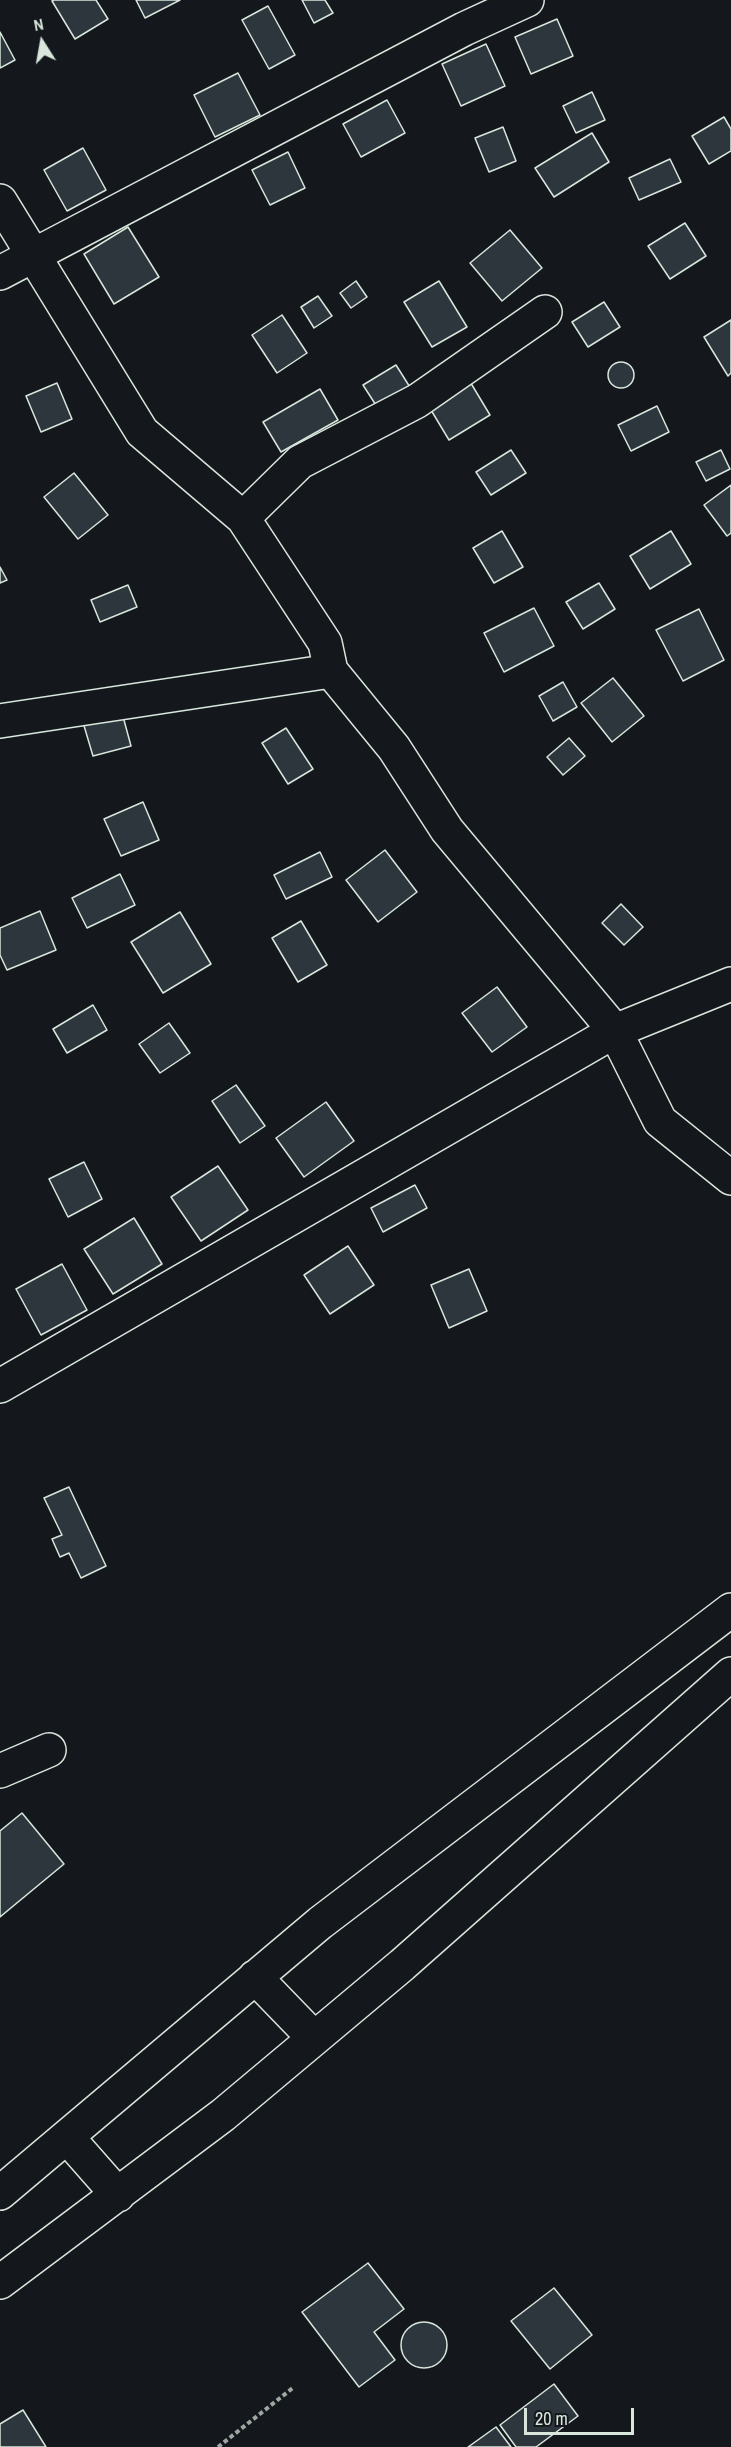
<!DOCTYPE html>
<style>
body{margin:0}
#map{position:relative;width:731px;height:2447px;overflow:hidden;background:#14181c;font-family:"Archivo Narrow",sans-serif}
canvas{display:block}
.north{position:absolute;left:12px;top:12px;width:60px;height:60px;-webkit-text-stroke:4px #14181c;paint-order:stroke;rotate:349deg;font-size:16px;font-weight:700;line-height:24px;text-align:center;color:#d8e6dc}
.north::after{content:'';display:block;margin:auto;width:21px;height:27px;background:#d8e6dc;clip-path:polygon(50% 0,100% 100%,50% 72%,0 100%)}
.scale{position:absolute;left:524px;top:2408px;width:110px;height:27px;box-sizing:border-box;border:3px solid #d8e6dc;border-top:0;padding-left:8px;font-size:18px;line-height:21px;white-space:nowrap;color:#d8e6dc;-webkit-text-stroke:4px #14181c;paint-order:stroke}
</style>
<div id="map">
<canvas width="731" height="2447"></canvas>
<div class="north">N</div>
<div class="scale">20 m</div>
</div>
<script>
const context = document.querySelector('canvas').getContext('2d');
context.lineJoin = 'round';
function fill(path, color) {
  context.fillStyle = color;
  context.fill(path, 'evenodd');
}
function shape(rows) {
  const path = new Path2D();
  for (const r of rows) {
    if (r.length === 3) {
      path.moveTo(r[0] + r[2], r[1]);
      path.arc(r[0], r[1], r[2], 0, 2 * Math.PI);
      continue;
    }
    path.moveTo(r[0], r[1]);
    for (let i = 2; i < r.length; i += 2) path.lineTo(r[i], r[i + 1]);
  }
  return path;
}
function trace(path, color, width, dash) {
  context.strokeStyle = color;
  context.lineWidth = width;
  context.lineCap = dash ? 'butt' : 'round';
  context.setLineDash(dash || []);
  context.stroke(path);
}
const building = shape([
 [54,0,96,0,108,19,75,39,52,1,54,0],
 [136,0,180,0,145,18,136,0],
 [302,0,325,0,333,13,314,23,302,0],
 [268,6,295,55,269,69,242,20,268,6],
 [557,19,573,56,531,74,515,37,557,19],
 [0,32,15,60,0,68,0,32],
 [486,44,505,86,461,106,442,64,486,44],
 [238,73,260,115,215,137,194,95,238,73],
 [592,92,605,120,576,133,563,106,592,92],
 [387,100,405,133,361,157,343,124,387,100],
 [724,117,731,129,731,151,709,164,692,136,724,117],
 [503,127,516,161,489,172,475,138,503,127],
 [592,133,609,162,554,197,535,168,592,133],
 [83,148,106,190,67,211,44,170,83,148],
 [288,152,305,188,270,205,252,170,288,152],
 [670,159,681,182,639,200,629,178,670,159],
 [685,223,706,256,670,279,648,246,685,223],
 [128,227,159,277,114,304,84,254,128,227],
 [510,230,542,268,502,301,470,263,510,230],
 [356,281,367,297,351,308,340,293,356,281],
 [439,281,467,327,432,347,404,302,439,281],
 [318,296,332,316,314,328,301,307,318,296],
 [604,302,620,327,588,347,572,322,604,302],
 [282,315,307,353,277,373,252,335,282,315],
 [731,320,731,373,728,376,704,337,731,320],
 [621,375,13],
 [396,365,413,392,381,413,363,385,396,365],
 [469,380,490,415,449,440,428,405,469,380],
 [57,383,72,419,41,432,26,396,57,383],
 [320,389,338,420,281,452,263,422,320,389],
 [657,406,669,432,631,451,618,425,657,406],
 [511,450,526,473,491,495,476,472,511,450],
 [721,450,730,469,706,481,696,462,721,450],
 [74,473,108,515,78,539,44,497,74,473],
 [731,485,731,533,727,536,704,505,731,485],
 [502,531,523,567,494,583,473,548,502,531],
 [671,531,691,564,650,589,630,556,671,531],
 [0,567,7,580,0,583,0,567],
 [599,583,615,609,583,629,566,602,599,583],
 [128,585,137,607,100,622,91,600,128,585],
 [534,608,554,646,504,672,484,633,534,608],
 [699,609,724,660,683,681,656,630,699,609],
 [613,678,644,716,612,742,581,703,613,678],
 [563,682,577,707,553,721,539,696,563,682],
 [121,709,131,746,93,756,82,719,121,709],
 [286,728,313,769,288,784,262,743,286,728],
 [569,738,585,756,563,775,547,757,569,738],
 [143,802,159,840,121,856,104,819,143,802],
 [385,850,417,892,378,922,346,880,385,850],
 [320,852,332,877,286,899,274,875,320,852],
 [120,874,135,905,87,928,72,898,120,874],
 [621,904,643,927,624,945,602,923,621,904],
 [40,911,56,950,7,970,0,955,0,928,40,911],
 [180,912,211,964,163,993,131,942,180,912],
 [301,921,327,965,298,982,272,938,301,921],
 [497,987,527,1027,492,1052,462,1013,497,987],
 [93,1005,107,1030,67,1053,53,1029,93,1005],
 [169,1023,190,1053,160,1073,139,1044,169,1023],
 [236,1085,265,1126,240,1143,212,1101,236,1085],
 [326,1102,354,1141,304,1177,276,1138,326,1102],
 [84,1162,102,1199,68,1217,49,1179,84,1162],
 [218,1166,248,1210,201,1241,171,1197,218,1166],
 [415,1185,427,1208,383,1232,371,1208,415,1185],
 [134,1218,162,1264,113,1294,84,1249,134,1218],
 [348,1246,374,1285,330,1314,304,1275,348,1246],
 [62,1264,87,1310,41,1335,16,1289,62,1264],
 [469,1269,487,1311,449,1328,431,1285,469,1269],
 [69,1487,106,1566,81,1578,69,1553,60,1557,52,1539,62,1535,44,1498,69,1487],
 [22,1813,64,1864,0,1917,0,1831,22,1813],
 [368,2263,404,2309,374,2332,395,2360,359,2387,302,2312,368,2263],
 [554,2288,592,2335,550,2369,511,2321,554,2288],
 [424,2345,23],
 [554,2384,578,2416,536,2447,516,2447,500,2425,554,2384],
 [23,2410,46,2447,0,2447,0,2424,23,2410],
 [496,2427,511,2447,468,2447,496,2427]
]);
fill(building, '#2c363c');
trace(building, '#d8e6dc', 1.5);
const minor = shape([
 [0,201,142,432,243,518,325,643,331,671,394,748,447,830,615,1031,660,1121,731,1178],
 [0,273,464,29,527,0],
 [243,518,300,462,417,401,545,312],
 [0,721,331,671],
 [0,1386,615,1031,731,984],
 [0,1771,49,1750]
]);
const primary = shape([
 [255,1977,314,2038],
 [67,2137,118,2195],
 [0,2193,320,1923,731,1610],
 [0,2282,223,2115,402,1965,731,1674]
]);
trace(minor, '#d8e6dc', 36);
trace(primary, '#d8e6dc', 36);
trace(shape([
 [218,2447,294,2387]
]), '#9da8a2', 4, [4.5, 3]);
trace(minor, '#14181c', 33);
trace(primary, '#14181c', 33);
</script>
